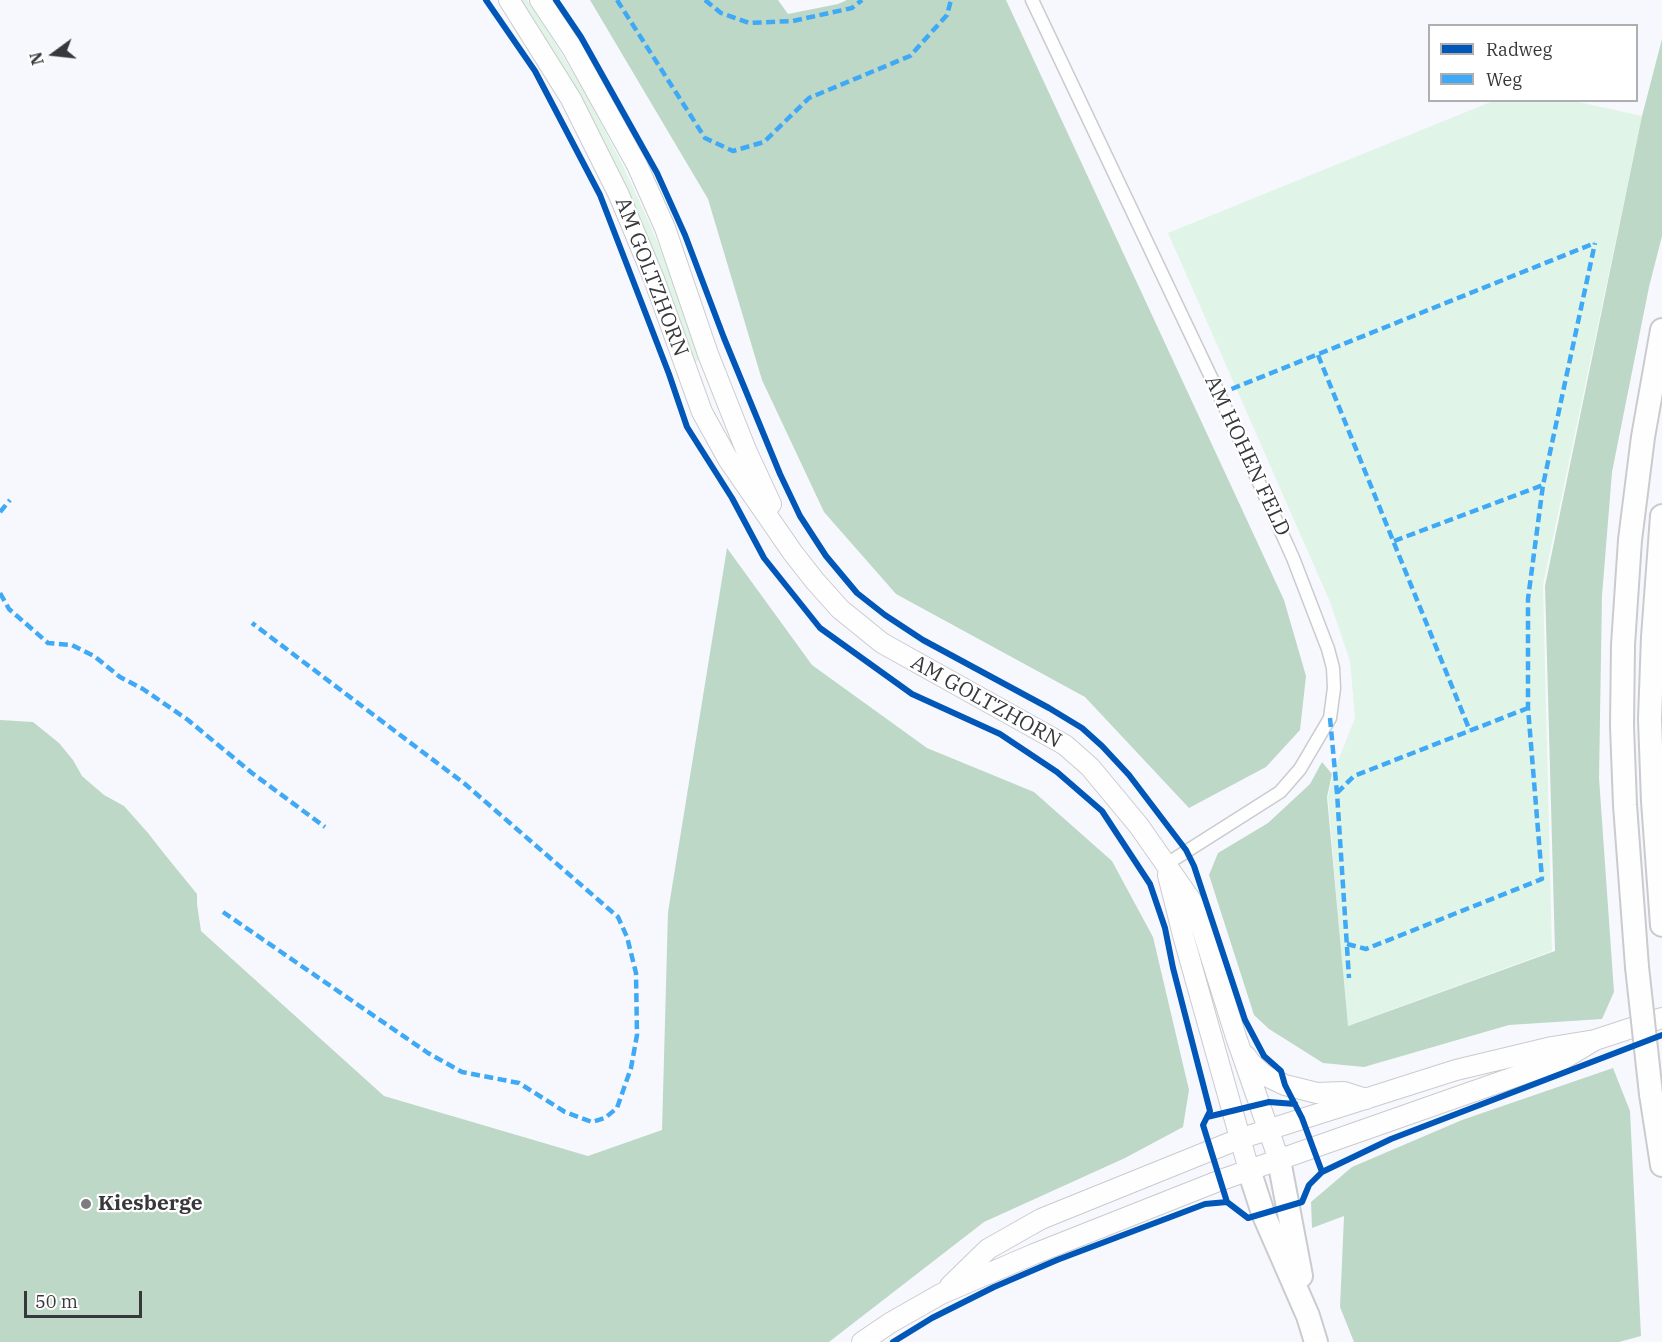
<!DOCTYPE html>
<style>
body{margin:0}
#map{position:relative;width:1662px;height:1342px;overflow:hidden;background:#f7f8fd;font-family:"IBM Plex Serif",serif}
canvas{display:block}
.legend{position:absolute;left:1428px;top:24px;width:210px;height:78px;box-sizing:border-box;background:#fff;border:2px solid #afafb1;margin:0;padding:8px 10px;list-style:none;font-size:18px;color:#38383c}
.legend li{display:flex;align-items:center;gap:12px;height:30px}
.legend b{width:30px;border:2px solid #afafb1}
.north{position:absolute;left:24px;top:24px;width:60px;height:60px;-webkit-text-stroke:4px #fff;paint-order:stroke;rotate:255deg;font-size:16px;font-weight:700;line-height:24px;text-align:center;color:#38383c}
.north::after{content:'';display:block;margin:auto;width:21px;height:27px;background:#38383c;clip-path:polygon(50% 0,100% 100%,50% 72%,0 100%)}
.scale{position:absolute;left:24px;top:1291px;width:118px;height:27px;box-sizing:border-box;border:3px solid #38383c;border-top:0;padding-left:8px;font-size:18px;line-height:21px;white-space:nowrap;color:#38383c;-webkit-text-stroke:4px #fff;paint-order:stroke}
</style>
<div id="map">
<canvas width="1662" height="1342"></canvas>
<ul class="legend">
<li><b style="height:8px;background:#0057b8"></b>Radweg</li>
<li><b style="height:8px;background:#3fa9f5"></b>Weg</li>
</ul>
<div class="north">N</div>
<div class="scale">50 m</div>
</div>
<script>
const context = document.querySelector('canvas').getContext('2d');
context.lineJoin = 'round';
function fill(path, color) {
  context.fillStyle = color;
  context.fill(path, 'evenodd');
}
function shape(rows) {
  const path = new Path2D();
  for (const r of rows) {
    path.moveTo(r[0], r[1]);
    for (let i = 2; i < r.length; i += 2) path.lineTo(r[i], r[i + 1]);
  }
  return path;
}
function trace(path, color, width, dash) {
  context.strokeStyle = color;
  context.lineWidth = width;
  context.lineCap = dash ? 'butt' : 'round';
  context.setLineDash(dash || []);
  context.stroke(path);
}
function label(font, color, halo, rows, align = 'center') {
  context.font = font + ' "IBM Plex Serif",serif';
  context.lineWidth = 4.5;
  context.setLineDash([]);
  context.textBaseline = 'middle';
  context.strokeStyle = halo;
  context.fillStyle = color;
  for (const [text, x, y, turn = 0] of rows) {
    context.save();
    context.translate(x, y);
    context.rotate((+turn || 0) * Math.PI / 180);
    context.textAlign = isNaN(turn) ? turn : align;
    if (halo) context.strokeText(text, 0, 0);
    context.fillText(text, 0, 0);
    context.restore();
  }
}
fill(shape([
 [521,0,527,0,552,38,585,93,620,160,648,220,674,282,701,359,693,363,669,292,648,237,594,123,557,58],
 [1493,101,1574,101,1642,116,1543,585,1552,951,1347,1026,1328,796,1334,771,1355,718,1350,661,1330,602,1168,233]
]), '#e0f4e7');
fill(shape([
 [590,0,778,0,788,14,838,4,847,0,1006,0,1284,600,1306,676,1300,730,1266,767,1189,808,1085,697,896,594,824,512,762,380,708,199],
 [1662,39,1662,236,1649,287,1612,472,1602,596,1599,778,1614,992,1602,1019,1509,1025,1364,1067,1323,1063,1269,1029,1254,1015,1209,875,1218,853,1268,823,1310,784,1322,762,1332,774,1327,797,1348,1026,1555,951,1545,586,1642,116],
 [727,548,812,665,927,748,1034,792,1112,861,1153,937,1189,1090,1183,1127,1125,1158,984,1222,829,1342,0,1342,0,720,33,722,59,743,73,760,82,776,104,795,124,806,148,833,166,856,197,894,197,904,201,931,384,1096,588,1156,662,1130,668,912],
 [1613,1068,1630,1111,1641,1336,1619,1342,1354,1342,1340,1307,1344,1216,1312,1228,1311,1202,1352,1167,1462,1120]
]), '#bdd8c6');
const street = shape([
 [1032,0,1219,394,1293,558,1328,649,1333,668,1334,688,1330,718,1300,769,1280,792,1165,865]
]);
const primary = shape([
 [509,0,571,99,619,195,654,279,702,412,728,459,793,553,815,581,840,609,882,643,1065,745,1090,767,1139,826,1195,906,1236,1037,1279,1160],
 [540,0,572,48,637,165,665,228,708,354,746,450,771,504],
 [1168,875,1183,935,1249,1170],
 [1246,1056,1250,1062,1264,1075,1285,1085,1317,1093,1344,1092,1366,1099],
 [950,1286,988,1249,1041,1219,1239,1139,1456,1070,1552,1047,1595,1040,1662,1018],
 [862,1342,890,1323,941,1294,1034,1254,1221,1180,1560,1061,1595,1040]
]);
const highway = shape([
 [1662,516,1653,637,1650,719,1653,801,1662,925],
 [1637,967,1625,805,1622,726,1623,645,1630,540,1643,437,1662,330],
 [1651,1094,1662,1165],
 [1279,1160,1301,1276],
 [1249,1170,1263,1213,1308,1316,1316,1342]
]);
trace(street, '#cacbce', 15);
trace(primary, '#cacbce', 22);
trace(highway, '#cacbce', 26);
trace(street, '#fefeff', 12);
trace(primary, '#fefeff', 20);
trace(highway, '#fefeff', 22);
const highwayBridge = shape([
 [1637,967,1651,1094]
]);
trace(highwayBridge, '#cacbce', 26, []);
trace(highwayBridge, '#fefeff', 22);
trace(shape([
 [617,0,705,138,733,151,764,142,809,98,910,56,947,15,951,0],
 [705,0,721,13,749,23,793,21,852,8,862,0],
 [1318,355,1470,731],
 [1219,394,1595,243],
 [0,512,10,500],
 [1394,541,1543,485],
 [0,593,9,609,48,643,72,645,94,656,120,677,143,689,188,720,252,773,325,827],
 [1330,718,1337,793,1349,978],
 [1337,793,1354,776,1528,708],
 [223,912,428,1053,462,1072,519,1083,565,1112,592,1122,605,1118,617,1108,631,1068,637,1035,636,973,627,937,618,917,465,784,252,623],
 [1347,944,1366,949,1542,879,1528,708,1528,599,1543,485,1595,243]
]), '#3fa9f5', 4.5, [9, 4.5]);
trace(shape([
 [486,0,535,71,600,195,669,374,687,427,732,498,764,558,820,628,912,694,1000,734,1057,772,1102,811,1150,884,1165,928,1173,968,1210,1111,1203,1125,1227,1202],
 [556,0,581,37,657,173,685,235,724,338,780,474,800,516,826,556,857,593,885,615,923,640,1049,708,1082,728,1102,746,1129,775,1186,850,1194,866,1245,1020,1264,1056,1281,1071,1285,1085,1302,1118,1322,1172],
 [1207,1117,1269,1102,1295,1104],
 [893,1342,932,1318,994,1287,1057,1260,1205,1204,1227,1202,1248,1218,1302,1202,1309,1185,1322,1172,1391,1139,1662,1035]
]), '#0057b8', 6);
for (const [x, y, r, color] of [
 [86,1204,6,"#7b7b80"]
]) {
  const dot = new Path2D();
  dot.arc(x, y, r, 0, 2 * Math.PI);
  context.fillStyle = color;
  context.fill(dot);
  trace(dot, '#fff', 2);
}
label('21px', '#38383c', '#fff', [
 ["AM GOLTZHORN",651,277,69],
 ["AM HOHEN FELD",1247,456,65],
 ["AM GOLTZHORN",986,702,29]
]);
label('bold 21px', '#38383c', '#fff', [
 ["Kiesberge",98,1204]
], 'left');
</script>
